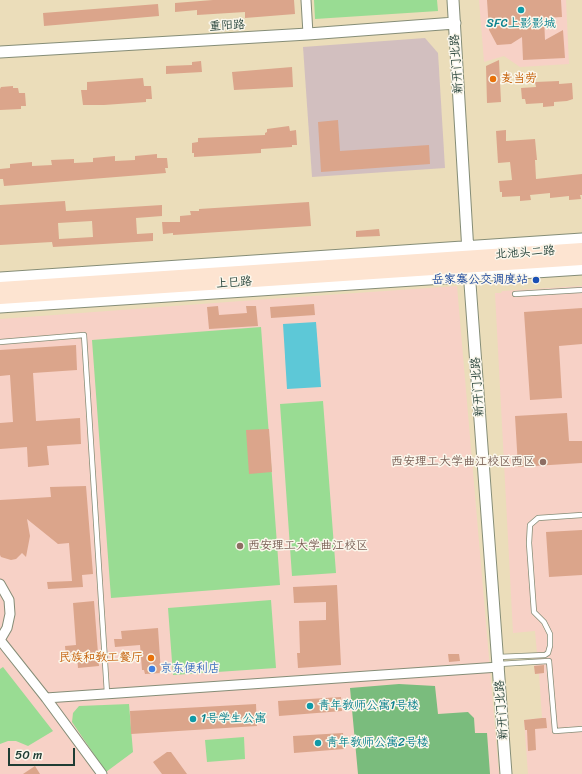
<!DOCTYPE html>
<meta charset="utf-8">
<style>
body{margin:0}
#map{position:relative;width:582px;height:774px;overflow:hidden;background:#ebddba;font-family:Sriracha,sans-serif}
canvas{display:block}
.scale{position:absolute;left:8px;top:748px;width:67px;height:18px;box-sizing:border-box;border:2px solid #1f3d34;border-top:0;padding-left:5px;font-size:12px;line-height:14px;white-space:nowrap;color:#1f3d34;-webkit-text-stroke:3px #fbf7ec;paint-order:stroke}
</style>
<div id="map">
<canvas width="582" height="774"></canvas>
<div class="scale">50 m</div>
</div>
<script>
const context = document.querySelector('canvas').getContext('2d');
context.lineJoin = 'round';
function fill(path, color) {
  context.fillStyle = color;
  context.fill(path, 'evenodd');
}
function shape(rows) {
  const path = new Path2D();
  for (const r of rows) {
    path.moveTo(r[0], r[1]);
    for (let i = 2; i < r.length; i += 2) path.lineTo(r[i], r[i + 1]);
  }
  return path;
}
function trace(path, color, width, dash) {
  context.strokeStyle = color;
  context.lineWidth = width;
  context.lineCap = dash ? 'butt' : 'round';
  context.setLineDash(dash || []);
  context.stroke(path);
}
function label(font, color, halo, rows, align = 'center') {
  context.font = font + ' Sriracha,"LXGW WenKai TC",sans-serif';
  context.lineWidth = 3;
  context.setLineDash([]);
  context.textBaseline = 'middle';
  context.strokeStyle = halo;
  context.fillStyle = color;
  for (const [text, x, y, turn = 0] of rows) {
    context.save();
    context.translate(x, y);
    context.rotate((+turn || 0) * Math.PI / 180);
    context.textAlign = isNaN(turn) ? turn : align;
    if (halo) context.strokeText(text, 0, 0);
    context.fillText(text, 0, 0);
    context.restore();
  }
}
fill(shape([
 [479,0,566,0,569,64,520,67,504,56,484,62],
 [457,286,499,774,0,774,0,319,255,300],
 [582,286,582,774,528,774,524,720,542,718,539,674,535,674,534,654,537,653,535,631,513,633,495,293,501,293,502,291]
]), '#f7d1c6');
fill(shape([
 [425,38,438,53,445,168,312,177,303,47]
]), '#d2bfbf');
fill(shape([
 [314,0,437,0,438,11,315,19],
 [261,327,280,585,111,598,92,340],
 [323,401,336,573,292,576,280,404],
 [271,600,276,668,173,675,168,608],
 [3,667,53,731,28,746,16,741,8,741,0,744,0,669],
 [129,704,133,752,106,772,72,722,73,713,79,706],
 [244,737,245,759,207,762,205,740]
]), '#99dc93');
fill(shape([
 [399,684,435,686,438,714,468,712,474,718,475,733,487,733,490,774,358,774,350,688]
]), '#7abc7d');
fill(shape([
 [316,322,321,387,287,389,283,324]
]), '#5dc8d7');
fill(shape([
 [213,0,294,0,295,14,245,18,245,12,197,15,197,10,175,12,175,3],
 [487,0,561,0,562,17,544,18,545,40,563,30,565,58,523,60,522,37,511,44,497,45,489,30],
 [158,4,159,16,44,26,43,13],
 [499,60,501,102,487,103,486,66],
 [201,61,202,72,166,74,166,66,192,65,192,62],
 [292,67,293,87,234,90,232,72],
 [143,78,144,86,151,86,152,99,146,99,146,102,104,105,83,105,81,90,87,90,87,82],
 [559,81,559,84,572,83,573,99,567,101,554,102,554,106,543,107,543,103,526,104,525,99,522,99,521,88,536,87,535,82],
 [13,86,13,88,18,88,19,93,25,93,26,106,21,106,21,109,0,110,0,89,1,87],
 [338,120,340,151,429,145,430,164,321,172,318,122],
 [289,126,290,131,296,130,297,145,292,145,292,147,261,149,261,153,194,157,194,153,192,153,192,143,198,142,198,138,265,135,265,133,267,132,267,129],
 [506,130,506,141,535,139,537,160,535,160,536,179,582,174,582,195,580,195,581,199,569,200,569,196,550,198,550,193,530,195,531,200,520,201,520,196,502,197,502,192,500,192,499,181,512,180,510,162,498,163,496,131],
 [157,154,157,158,167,158,168,168,165,168,166,173,4,186,3,179,0,179,0,169,10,168,10,164,32,162,32,166,52,165,51,160,74,159,74,163,93,162,93,158,115,156,115,161,135,160,135,156],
 [65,201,66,211,162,205,162,216,136,218,137,234,153,233,153,241,53,247,52,242,0,245,0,205],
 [92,221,93,237,59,239,58,223],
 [309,202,311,226,173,235,173,233,163,234,162,222,180,222,180,216,191,215,190,211,199,211,199,209],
 [379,229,380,236,356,237,356,231],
 [314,304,315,315,271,318,270,307],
 [218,306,219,315,247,313,246,306,256,306,258,326,209,329,207,307],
 [582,308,582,344,559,346,562,398,530,400,524,312],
 [76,345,77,370,33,373,36,421,80,418,81,444,47,446,49,465,28,467,27,447,0,449,0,423,13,422,10,375,0,376,0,350],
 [567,413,569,441,582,441,582,463,518,467,515,416],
 [269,429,272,472,249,474,246,430],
 [86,486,93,574,82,575,83,587,48,589,47,582,72,581,69,543,58,544,27,519,30,536,26,557,22,553,16,559,11,560,1,557,0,555,0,500,51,497,50,487],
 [582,530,582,575,549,577,546,532],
 [337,585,341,665,298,668,297,653,300,653,299,621,326,620,326,602,294,603,293,587],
 [94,601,99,666,78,668,77,656,66,657,65,646,76,645,73,603],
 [158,628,161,673,145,674,144,670,142,670,140,645,115,647,114,639,122,639,121,631],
 [448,654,459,654,460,661,449,662],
 [544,665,544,673,535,674,534,666],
 [341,697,342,711,279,716,278,701],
 [256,704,257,726,131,734,130,711],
 [542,718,546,718,547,728,535,729,536,750,528,751,527,730,525,730,524,720],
 [343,733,344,749,294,753,293,736],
 [167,752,171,752,187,774,162,774,153,762],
 [35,766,40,774,23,774]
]), '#dba58b');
const service = shape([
 [515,294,582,290],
 [0,342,84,335,107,693],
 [498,657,545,655,548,653,550,646,550,634,544,622,534,612,529,543,530,525,538,518,582,515],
 [499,664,549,661,555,731,582,729]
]);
const minor = shape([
 [306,0,308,34],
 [0,584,9,600,10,614,7,628,0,640],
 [0,640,46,698,102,774],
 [46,698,499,667]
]);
const tertiary = shape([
 [453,0,468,252],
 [0,52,308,34,455,23],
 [469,270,506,774],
 [0,278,582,239],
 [0,307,582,269]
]);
const secondary = shape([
 [0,288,582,249],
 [0,298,582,259]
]);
trace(service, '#858d77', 6);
trace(minor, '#858d77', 11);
trace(tertiary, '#858d77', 13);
trace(secondary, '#858d77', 14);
trace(service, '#fff', 4.5);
trace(minor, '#fff', 9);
trace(tertiary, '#fff', 11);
trace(secondary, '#fde4d1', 12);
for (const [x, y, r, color] of [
 [521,10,4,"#0f9aa8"],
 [493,79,4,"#e8710a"],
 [536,280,4,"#1a4fb4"],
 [543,462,4,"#8d6e63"],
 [240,546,4,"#8d6e63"],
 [151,658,4,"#e8710a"],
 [152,669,4,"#3f7fe0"],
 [310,706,4,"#0f9aa8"],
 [193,719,4,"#0f9aa8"],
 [318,743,4,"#0f9aa8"]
]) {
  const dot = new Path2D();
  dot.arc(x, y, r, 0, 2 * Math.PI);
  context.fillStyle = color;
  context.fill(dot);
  trace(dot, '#fbf7ec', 1.5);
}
label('12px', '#0d838f', '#fbf7ec', [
 ["SFC上影影城",521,24,"center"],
 ["青年教师公寓1号楼",318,706],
 ["1号学生公寓",201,719],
 ["青年教师公寓2号楼",326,743]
], 'left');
label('12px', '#1f3d34', '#fbf7ec', [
 ["重阳路",227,26,-3],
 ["新开门北路",457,64,-94],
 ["北池头二路",525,253,-4],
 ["上巳路",234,283,-4],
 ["新开门北路",478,387,-94],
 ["新开门北路",502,710,-94]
]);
label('12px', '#c56008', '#fbf7ec', [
 ["麦当劳",501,79],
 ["民族和教工餐厅",143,658,"right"]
], 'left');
label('12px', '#164399', '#fbf7ec', [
 ["岳家寨公交调度站",528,280]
], 'right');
label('12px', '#785e54', '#fbf7ec', [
 ["西安理工大学曲江校区西区",535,462],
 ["西安理工大学曲江校区",248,546,"left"]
], 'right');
label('12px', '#366cbe', '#fbf7ec', [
 ["京东便利店",160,669]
], 'left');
</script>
